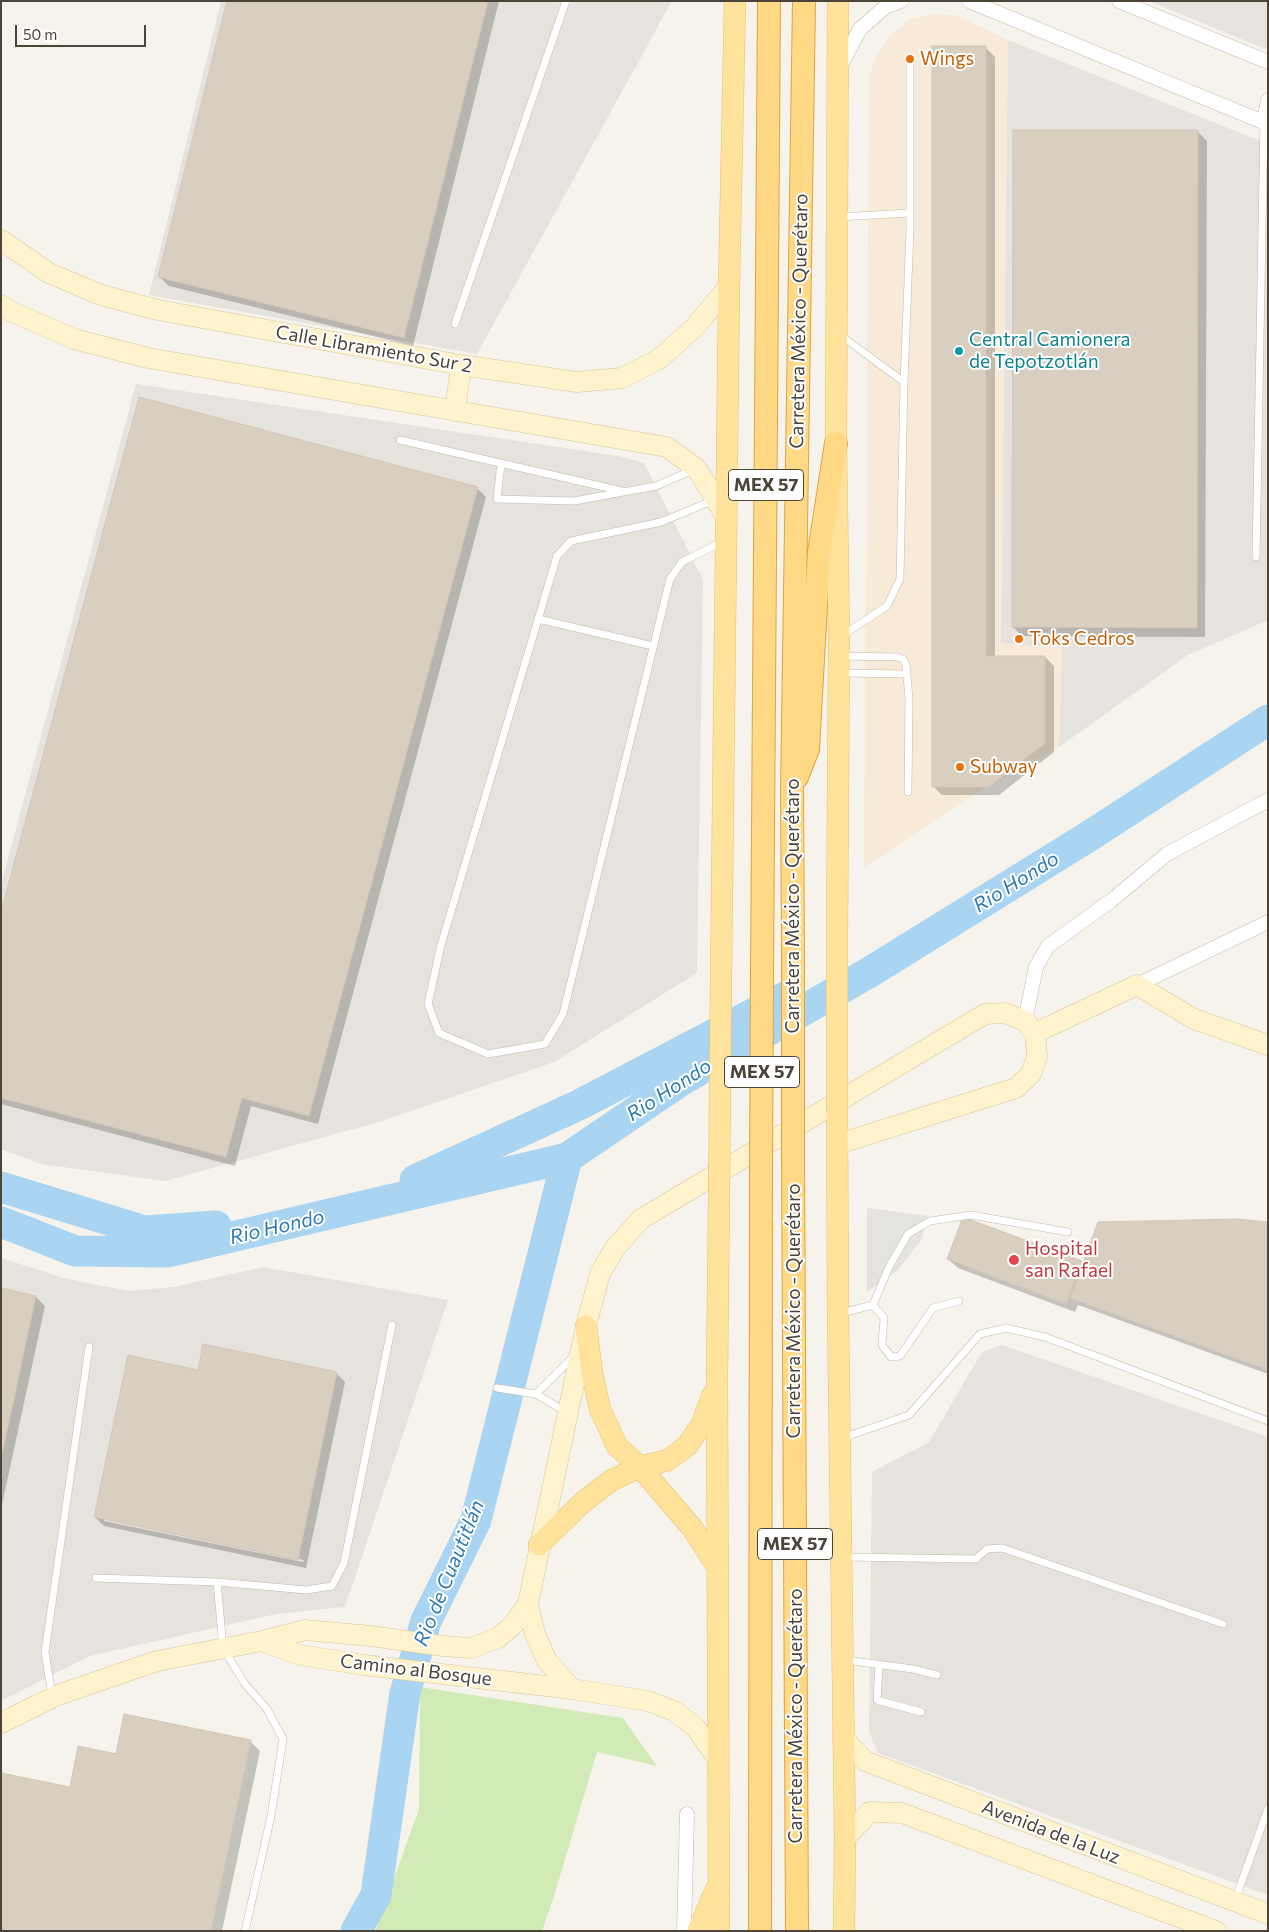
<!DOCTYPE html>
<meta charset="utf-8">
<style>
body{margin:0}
#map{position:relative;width:1269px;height:1932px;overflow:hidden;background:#f6f3ec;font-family:Commissioner,sans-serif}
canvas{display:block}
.frame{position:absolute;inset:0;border:2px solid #4b4439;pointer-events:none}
.scale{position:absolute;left:15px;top:25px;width:131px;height:22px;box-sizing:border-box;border:2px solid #4b4439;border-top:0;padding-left:6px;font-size:15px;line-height:18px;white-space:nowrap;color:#4b4439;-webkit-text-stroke:4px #fff;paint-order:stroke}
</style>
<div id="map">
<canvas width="1269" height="1932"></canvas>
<div class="frame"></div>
<div class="scale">50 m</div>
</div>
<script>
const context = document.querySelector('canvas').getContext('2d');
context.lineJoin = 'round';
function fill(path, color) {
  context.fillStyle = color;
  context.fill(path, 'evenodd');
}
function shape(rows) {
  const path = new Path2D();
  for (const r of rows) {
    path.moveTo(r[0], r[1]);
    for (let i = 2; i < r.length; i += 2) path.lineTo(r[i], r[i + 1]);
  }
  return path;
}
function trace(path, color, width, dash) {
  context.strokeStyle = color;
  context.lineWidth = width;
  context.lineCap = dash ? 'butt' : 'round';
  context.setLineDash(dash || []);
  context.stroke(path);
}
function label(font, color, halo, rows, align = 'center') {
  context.font = font + ' Commissioner,sans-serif';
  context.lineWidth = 4;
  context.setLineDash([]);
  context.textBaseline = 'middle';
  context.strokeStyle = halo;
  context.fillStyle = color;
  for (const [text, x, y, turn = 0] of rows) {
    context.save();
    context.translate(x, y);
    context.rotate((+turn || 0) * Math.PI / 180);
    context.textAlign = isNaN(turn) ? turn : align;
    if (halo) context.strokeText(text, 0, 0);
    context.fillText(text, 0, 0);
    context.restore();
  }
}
fill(shape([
 [933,14,956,15,1008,40,1001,643,1062,648,1059,747,966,799,864,868,869,79,873,62,890,36,910,19]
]), '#f7ead8');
fill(shape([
 [221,1,672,1,477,354,149,295],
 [1149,1,1268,1,1268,50],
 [1008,40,1268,144,1268,620,1188,655,1059,747,1062,648,1001,643],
 [136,384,618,456,644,463,703,580,697,973,554,1062,379,1122,165,1181,41,1164,1,1149,1,884],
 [1,1258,67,1279,129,1291,173,1287,263,1267,448,1300,345,1607,276,1614,90,1656,1,1701],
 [1002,1345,1268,1437,1268,1895,878,1753,869,1732,872,1472,929,1442,982,1352]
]), '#e6e2dd');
fill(shape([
 [420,1687,623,1718,657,1766,597,1752,554,1896,542,1931,375,1931,419,1809]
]), '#d2eab5');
fill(shape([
 [867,1208,927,1216,922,1239,897,1271,867,1292]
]), '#e5e3e0');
fill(shape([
 [228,1,499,1,413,346,169,286,160,277],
 [986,48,995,57,995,657,1045,657,1054,666,1054,752,999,795,942,795,933,786],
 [1198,132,1207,141,1205,637,1022,636,1013,627],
 [477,488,486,497,318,1124,251,1106,235,1166,1,1104,1,917],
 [1268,1223,1268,1374,1078,1305,1075,1312,958,1268,948,1259,1081,1262,1083,1265],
 [1,1290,36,1297,45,1306,1,1509],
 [199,1371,336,1373,345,1382,306,1568,104,1526,95,1517],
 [104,1518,304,1560,303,1562,104,1521],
 [250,1741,260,1751,222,1931,1,1931,71,1789,117,1756]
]), '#0003');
trace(shape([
 [415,1180,579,1105,789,995],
 [1,1187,145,1231,216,1226],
 [1,1222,75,1251,168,1252,567,1158,682,1080,870,972,1091,835,1268,720],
 [356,1931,376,1895,405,1693,426,1621,476,1520,567,1158]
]), '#a9d4f2', 31);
const building = shape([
 [227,1,488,1,404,338,158,277,227,1],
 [932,46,986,46,986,656,1045,656,1045,743,989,787,932,787,932,46],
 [1013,130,1198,130,1197,628,1012,627,1013,130],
 [139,397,478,487,309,1116,242,1098,226,1157,1,1098,1,912,139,397],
 [963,1217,1082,1261,1066,1304,947,1259,963,1217],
 [1237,1219,1268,1222,1268,1370,1070,1298,1098,1222,1237,1219],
 [1,1288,36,1296,1,1459,1,1288],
 [203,1344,337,1372,298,1560,94,1517,128,1355,198,1370,203,1344],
 [124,1714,251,1740,211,1931,1,1931,1,1773,70,1787,78,1746,116,1754,124,1714]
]);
fill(building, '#d8cfc1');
trace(building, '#d3c7b4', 1);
const service = shape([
 [839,217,910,213],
 [455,324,566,1],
 [840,335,904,382],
 [400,440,622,491],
 [501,464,497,499,574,501,656,486,693,470],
 [714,500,661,522,571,541,557,556,441,945,428,1004,439,1033,488,1054,545,1044,563,1014,670,579,682,562,724,541],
 [1256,557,1264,122],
 [538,619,653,646],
 [843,635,887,606,900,579,904,382,910,230,910,59],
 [842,656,897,657,903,659,906,664,909,699,908,792],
 [842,673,907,674],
 [873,1305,889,1267,908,1234,930,1221,971,1215,1068,1232],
 [841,1313,873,1305,884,1318,882,1345,891,1357,900,1356,933,1308,959,1301],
 [497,1388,536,1394,575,1355],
 [536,1394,566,1412],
 [842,1438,909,1415,980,1334,1006,1328,1045,1337,1268,1421],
 [844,1557,976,1559,987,1549,1002,1548,1223,1624],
 [96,1578,217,1582],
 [845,1660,913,1669,937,1675],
 [879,1665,877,1700,921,1712],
 [52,1696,45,1652,89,1347],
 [1235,1900,1268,1809],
 [245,1931,271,1816,283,1739,267,1709,245,1684,223,1648,217,1582,306,1590,332,1586,344,1563,392,1325]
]);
const minor = shape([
 [969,1,1268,124],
 [1119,1,1268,62],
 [840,67,860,29,885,7,901,1],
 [1264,122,1268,100],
 [1137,985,1268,922],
 [1025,1021,1036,967,1048,946,1112,900,1167,854,1268,800],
 [684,1931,687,1814]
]);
const secondary = shape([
 [1,240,49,273,101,295,158,310,461,365,577,382,622,378,659,359,694,328,729,286],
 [1,305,8,310,74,339,148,358,667,447,697,469,727,518],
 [455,411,461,365],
 [1035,1033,1137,985,1194,1019,1268,1045],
 [262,1641,300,1655,364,1665,572,1689,648,1701,674,1711,695,1727,718,1759],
 [572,1689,547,1661,535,1634,528,1604,586,1326,600,1274,615,1248,641,1219,985,1014,1005,1013,1025,1021,1035,1033,1037,1056,1031,1074,1016,1088,838,1144],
 [1,1723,58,1695,157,1661,262,1641,305,1630,371,1636,443,1646,471,1648,498,1638,513,1625,528,1604],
 [843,1738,865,1761,1268,1914],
 [845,1838,870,1812,902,1813,1216,1931]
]);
const primary = shape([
 [837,939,839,638,836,443,838,1],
 [721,978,729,286,735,1],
 [837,1113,838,1314,845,1838,844,1931],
 [719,1195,717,1379,719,1931],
 [586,1326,592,1373,600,1409,617,1446,640,1467,693,1529,718,1568],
 [539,1545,583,1502,612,1480,640,1467,668,1460,687,1446,702,1424,712,1396],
 [698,1931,716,1889]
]);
const trunk = shape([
 [797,777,808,749,819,552,836,443],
 [793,957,792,789,804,1],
 [762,969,769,1],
 [793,1157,797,1931],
 [760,1931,761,1175]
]);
trace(service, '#c2bbae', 8);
trace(minor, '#c2bbae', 15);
trace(secondary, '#d6c79b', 21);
trace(primary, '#e6c16a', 22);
trace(trunk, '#e0a43c', 24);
trace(service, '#fff', 7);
trace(minor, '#fff', 14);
trace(secondary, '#fff3cd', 20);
trace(primary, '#ffe39c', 21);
trace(trunk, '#ffd985', 22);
const primaryBridge = shape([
 [837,939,837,1113],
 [719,1195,721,978]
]);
const trunkBridge = shape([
 [793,1157,793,957],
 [761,1175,762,969]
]);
trace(primaryBridge, '#e6c16a', 22, []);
trace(trunkBridge, '#e0a43c', 24, []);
trace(primaryBridge, '#ffe39c', 21);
trace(trunkBridge, '#ffd985', 22);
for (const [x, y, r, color] of [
 [910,59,5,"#e8710a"],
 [959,351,5,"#0f9aa8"],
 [1019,639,5,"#e8710a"],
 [960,767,5,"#e8710a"],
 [1014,1260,6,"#e0444e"]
]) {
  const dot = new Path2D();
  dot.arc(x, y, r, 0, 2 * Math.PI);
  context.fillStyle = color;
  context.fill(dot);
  trace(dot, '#fff', 2);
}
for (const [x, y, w] of [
 [766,485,75],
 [762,1072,75],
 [795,1544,75]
]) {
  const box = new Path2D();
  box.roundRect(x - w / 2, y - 15.5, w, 31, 4);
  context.fillStyle = '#fff';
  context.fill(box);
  trace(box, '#4b4439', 1);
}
label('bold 18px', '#4b4439', null, [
 ["MEX 57",766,485],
 ["MEX 57",762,1072],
 ["MEX 57",795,1544]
]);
label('19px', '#c56008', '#fff', [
 ["Wings",920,59],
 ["Toks Cedros",1029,639],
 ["Subway",970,767]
], 'left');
label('19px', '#4b4439', '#fff', [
 ["Carretera México - Querétaro",799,321,-89],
 ["Calle Libramiento Sur 2",374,349,10],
 ["Carretera México - Querétaro",793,906,-90],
 ["Carretera México - Querétaro",794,1311,-90],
 ["Camino al Bosque",416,1670,7],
 ["Carretera México - Querétaro",796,1716,-90],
 ["Avenida de la Luz",1051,1832,21]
]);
label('19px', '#0d838f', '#fff', [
 ["Central Camionera",969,340],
 ["de Tepotzotlán",969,362]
], 'left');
label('19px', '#be3a42', '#fff', [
 ["Hospital",1025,1249],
 ["san Rafael",1025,1271]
], 'left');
label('italic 20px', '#2e7ab2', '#fff', [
 ["Rio Hondo",1016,882,-32],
 ["Rio Hondo",669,1090,-33],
 ["Rio Hondo",277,1227,-13],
 ["Rio de Cuautitlán",449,1573,-68]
]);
</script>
